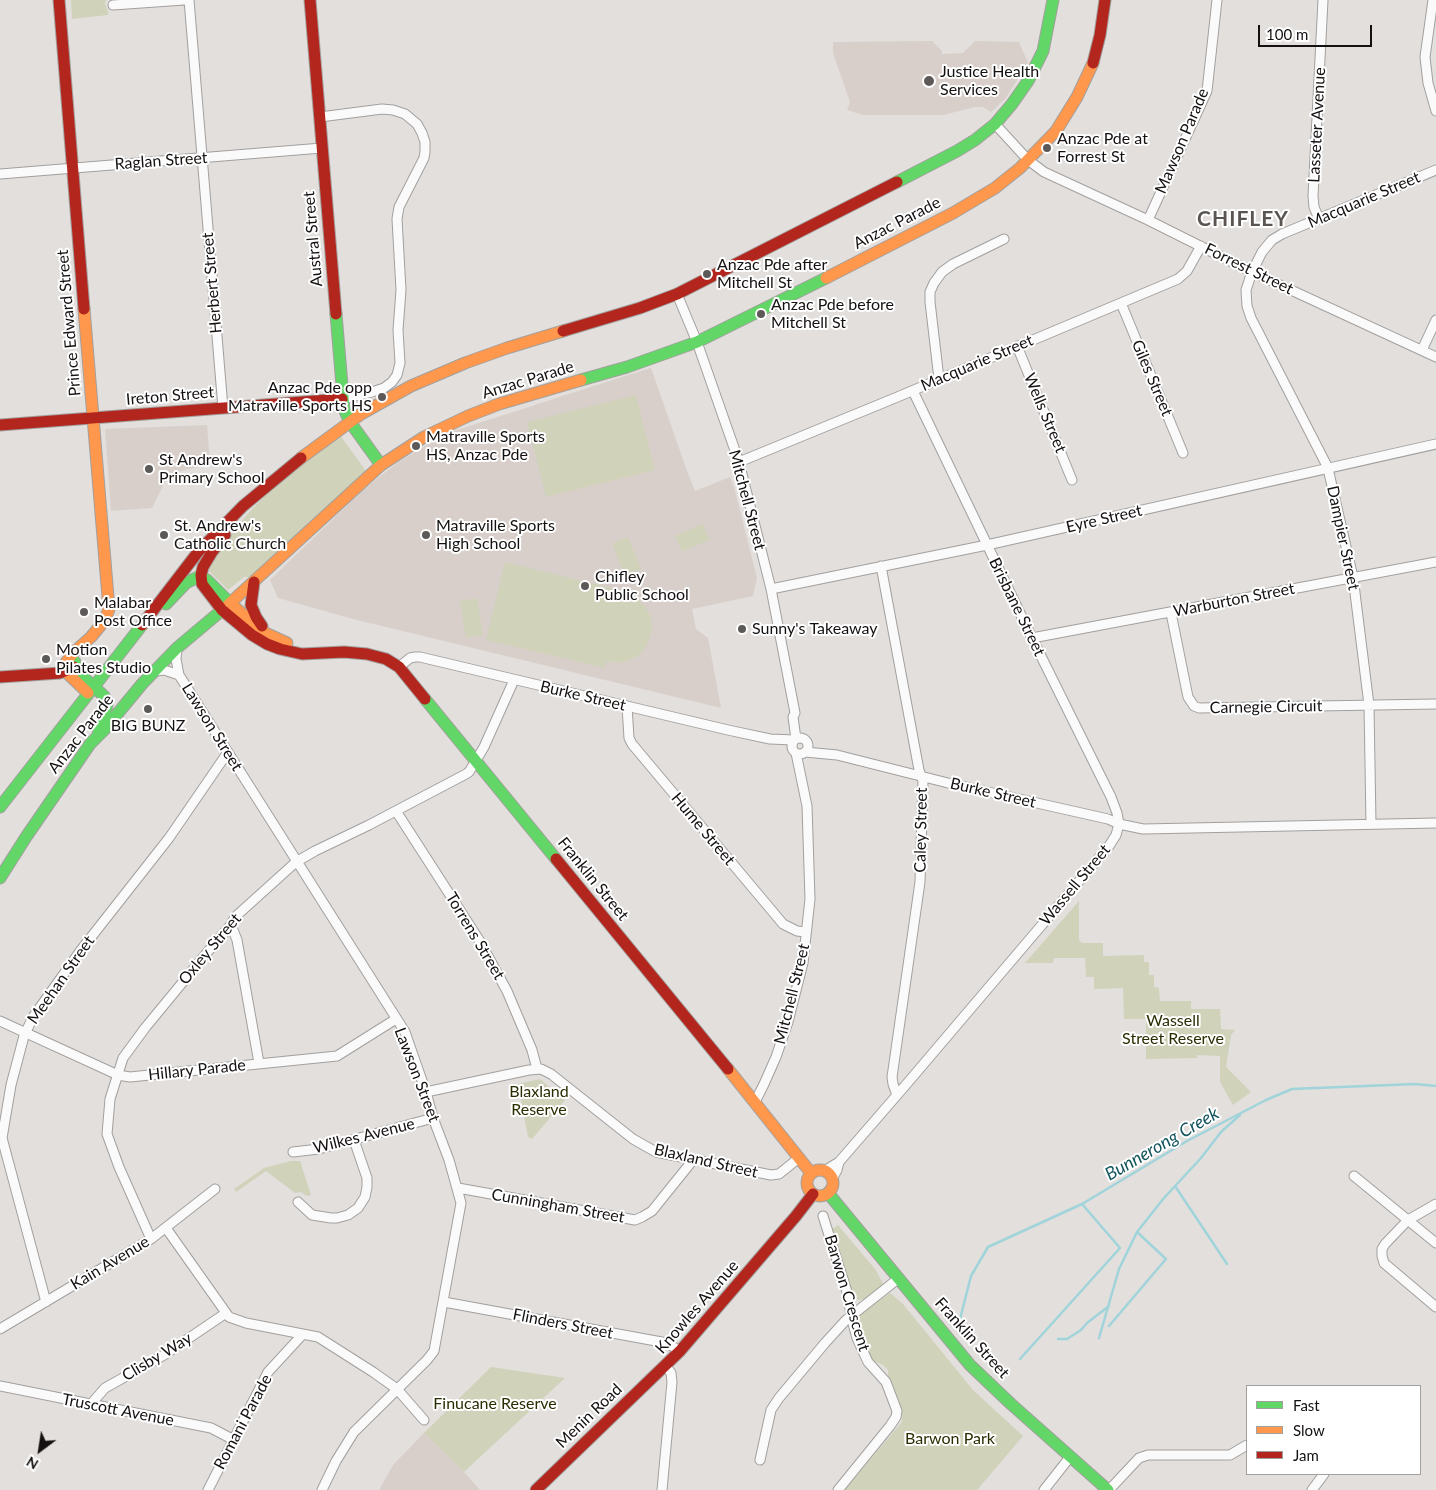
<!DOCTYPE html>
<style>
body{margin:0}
#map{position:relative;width:1436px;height:1490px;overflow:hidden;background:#e2dfdd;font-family:Lato,sans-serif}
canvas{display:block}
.legend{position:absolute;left:1246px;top:1385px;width:175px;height:90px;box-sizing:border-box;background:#fff;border:1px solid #a1a09f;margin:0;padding:6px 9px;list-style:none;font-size:15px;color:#141110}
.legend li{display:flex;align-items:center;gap:10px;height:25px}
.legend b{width:25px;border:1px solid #a1a09f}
.north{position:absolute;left:15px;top:1425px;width:50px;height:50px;-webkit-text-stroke:4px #fff;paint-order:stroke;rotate:211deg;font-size:14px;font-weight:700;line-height:20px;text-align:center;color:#141110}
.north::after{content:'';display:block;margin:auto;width:18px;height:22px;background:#141110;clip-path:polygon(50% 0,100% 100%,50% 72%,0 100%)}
.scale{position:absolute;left:1258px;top:25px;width:114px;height:22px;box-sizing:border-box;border:2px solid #141110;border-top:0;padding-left:6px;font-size:15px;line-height:18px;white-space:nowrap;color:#141110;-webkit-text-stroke:4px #fff;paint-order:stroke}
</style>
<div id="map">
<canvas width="1436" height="1490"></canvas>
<ul class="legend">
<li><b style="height:6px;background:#63d668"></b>Fast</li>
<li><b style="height:6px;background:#ff974d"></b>Slow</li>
<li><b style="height:6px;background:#b3261e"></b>Jam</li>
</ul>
<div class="north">N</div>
<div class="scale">100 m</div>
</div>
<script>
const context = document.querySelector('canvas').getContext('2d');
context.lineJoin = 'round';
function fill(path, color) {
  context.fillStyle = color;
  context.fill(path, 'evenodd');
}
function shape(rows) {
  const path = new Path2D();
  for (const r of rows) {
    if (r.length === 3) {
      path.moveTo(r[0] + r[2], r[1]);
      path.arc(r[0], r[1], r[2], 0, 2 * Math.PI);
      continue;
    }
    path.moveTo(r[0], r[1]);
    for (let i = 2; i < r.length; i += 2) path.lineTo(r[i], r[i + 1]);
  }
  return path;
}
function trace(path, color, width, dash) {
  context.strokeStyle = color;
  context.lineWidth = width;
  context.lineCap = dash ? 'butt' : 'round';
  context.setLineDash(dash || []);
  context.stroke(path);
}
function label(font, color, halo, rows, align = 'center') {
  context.font = font + ' Lato,sans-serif';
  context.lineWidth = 4;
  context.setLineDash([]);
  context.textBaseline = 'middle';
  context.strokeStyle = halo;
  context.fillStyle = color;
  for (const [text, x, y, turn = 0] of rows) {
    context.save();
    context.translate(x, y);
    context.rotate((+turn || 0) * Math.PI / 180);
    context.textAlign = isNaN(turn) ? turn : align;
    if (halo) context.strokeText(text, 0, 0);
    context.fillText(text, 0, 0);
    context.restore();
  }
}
fill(shape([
 [932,41,942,51,942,54,963,53,975,41,1019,42,1028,63,1005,99,991,112,983,107,975,107,943,115,863,115,847,110,850,102,833,53,833,42],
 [651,368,687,471,695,491,730,477,734,487,757,578,753,596,692,609,696,629,708,638,721,708,353,619,278,598,270,580,363,490,397,463,425,446,454,431,622,377],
 [207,425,210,464,169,474,152,508,111,511,105,429],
 [424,1433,464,1472,480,1490,379,1490,393,1465]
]), '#d8cfca');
fill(shape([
 [71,0,106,0,105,4,108,11,108,15,72,19],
 [636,395,655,470,546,497,527,422],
 [340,435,366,471,249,577,244,577,228,590,206,568,222,544,252,509,296,467],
 [703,524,710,540,682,551,675,536],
 [628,537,641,569,625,576,612,544],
 [505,562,623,591,623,592,635,597,645,606,651,618,652,631,648,643,641,653,636,657,625,662,619,663,606,661,605,668,486,640],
 [477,598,483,635,466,638,460,601],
 [1079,901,1079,940,1082,943,1103,943,1103,956,1144,955,1144,962,1149,962,1149,975,1154,975,1154,987,1159,988,1160,1001,1191,1001,1191,1009,1220,1009,1221,1029,1235,1030,1231,1035,1226,1067,1251,1092,1233,1105,1220,1082,1220,1056,1197,1055,1197,1058,1146,1059,1146,1019,1124,1019,1123,988,1094,989,1094,977,1086,977,1085,958,1054,958,1053,963,1025,963],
 [540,1079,565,1100,532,1139,528,1137,518,1084],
 [291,1161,300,1161,311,1195,307,1196,301,1192,295,1193,266,1171,236,1192,234,1189,264,1168],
 [838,1225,875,1269,884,1285,864,1299,858,1300,853,1298,831,1230],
 [890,1293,903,1304,973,1390,1023,1436,977,1490,844,1490,902,1422,902,1410,892,1383,888,1377,888,1370,883,1365,874,1361,869,1355,856,1322,859,1315],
 [491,1367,565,1378,464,1472,424,1433]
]), '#d1d2ba');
trace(shape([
 [1175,1186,1227,1264],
 [959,1323,971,1276,988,1247,1082,1204,1187,1141,1266,1100,1292,1089,1415,1084,1436,1086],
 [1109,1326,1166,1259,1137,1232],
 [1099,1338,1119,1269,1137,1232,1164,1198,1201,1158,1221,1132,1240,1115],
 [1058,1339,1067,1339,1081,1330,1087,1323,1109,1306],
 [1020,1359,1120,1248,1082,1204]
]), '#a0d4da', 2.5);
const street = shape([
 [189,0,223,408],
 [1433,0,1425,57,1428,83,1436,111],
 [113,5,184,0],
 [320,117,382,109,393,110,405,114,417,124,422,133,425,142,425,152,424,158,399,207,397,219,401,290,398,330,400,363,397,375,392,382,384,388,372,392,342,399],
 [995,124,1028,160,1044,172,1148,220,1252,272,1436,357],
 [0,174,322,148],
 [1319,219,1314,207,1313,196,1323,0],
 [1148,220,1207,91,1217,0],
 [677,294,697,342,739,462,771,589,795,713,793,717,796,739],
 [1121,303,1183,453],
 [1017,346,1072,480],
 [1422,350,1436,320],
 [939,379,930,302,930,292,934,283,942,272,953,264,1004,239],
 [739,462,895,398,1178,279,1187,271,1201,246],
 [881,566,919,770,923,781,920,882,892,1077,893,1084,897,1095],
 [771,589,987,545,1436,444],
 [1171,613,1188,697,1194,706,1199,708,1436,704],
 [1032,638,1436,562],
 [177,649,176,659,179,675,405,1032,426,1092,433,1118,449,1160,461,1203,434,1351,427,1360,354,1432,336,1461,322,1490],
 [399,667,410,658,415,657,420,657,728,730,770,739,794,740],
 [156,671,164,670,179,675],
 [627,706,629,738,632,744,783,924,797,931,806,932],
 [800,746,8],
 [805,752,837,755,948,783,1108,819,1119,824,1143,829,1436,823],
 [396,811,479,940,507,991,532,1050,537,1069],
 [1371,824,1369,705,1353,577,1329,473,1326,464,1251,318,1247,306,1246,290,1252,272,1262,252,1272,240,1282,234,1436,170],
 [231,925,237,940,259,1063],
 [0,1021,118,1075,130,1077,337,1056,396,1019],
 [426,1092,529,1070,541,1069,551,1074,633,1139,656,1152,771,1175,779,1174,799,1158],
 [755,1102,764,1084,776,1057,788,1022,803,963,810,899,807,806,796,753],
 [293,1152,319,1149,433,1118],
 [824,1171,839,1162,904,1087,1109,846,1116,835,1119,824,1117,813,1111,797,1032,638,913,391],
 [1354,1176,1436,1243],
 [832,1179,837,1170,839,1162],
 [458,1188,635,1220,642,1217,652,1211,693,1160],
 [298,1202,312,1215,331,1218,337,1218,348,1215,358,1208,365,1197,367,1187,367,1178,354,1140],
 [1436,1204,1408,1220,1385,1244,1382,1249,1382,1256,1384,1263,1436,1307],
 [823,1216,848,1295,851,1316,857,1338,868,1362,886,1382,897,1411,896,1417,890,1426,838,1490],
 [166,1228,229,1317,246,1323,318,1337,373,1372,397,1389,424,1420],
 [151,1239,119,1167,107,1134,110,1099,123,1058,145,1028,215,943,231,925,235,917,296,862,315,851,369,825,466,774,469,772,484,747,514,680],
 [46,1302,2,1138,11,1085,24,1036,33,1017,81,950,169,838,228,752],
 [444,1302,667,1343,680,1351],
 [0,1329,151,1239,215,1189],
 [0,1386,211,1428,234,1440],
 [91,1404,105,1388,164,1355,226,1313],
 [760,1460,771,1410,779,1398,825,1343,846,1320,899,1278],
 [208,1490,268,1372,303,1334],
 [662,1490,672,1382,671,1373,665,1365],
 [1044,1490,1070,1457],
 [1109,1490,1139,1458,1148,1455,1230,1455,1247,1445],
 [1312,1490,1324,1474]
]);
const fast = shape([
 [897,182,957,151,975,140,995,124,1012,104,1028,81,1043,51,1053,0],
 [336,314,344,409,350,422,381,465],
 [581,380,627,367,697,342,826,278],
 [166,604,186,583,198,577,207,580,230,603],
 [75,662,74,667,77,672,93,686],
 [93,686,104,696,107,705,104,718,98,730],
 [425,699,556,859],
 [0,807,142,625],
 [0,878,26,837,90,744,104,730,142,684,177,648,228,605],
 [828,1193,970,1365,1011,1404,1108,1490]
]);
const slow = shape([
 [826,278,953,213,995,188,1020,168,1056,131,1077,97,1093,63],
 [84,309,109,609,105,620,91,637,73,653,65,664,65,671,88,693],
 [301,458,361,414,411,386,465,363,507,348,563,331],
 [230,603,263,632,287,643],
 [228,605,381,465,424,437,468,416,499,404,581,380],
 [728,1069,811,1173],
 [820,1183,13]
]);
const jam = shape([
 [59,0,84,309],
 [310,0,336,314],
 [1093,63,1100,35,1105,0],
 [563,331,640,308,677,294,897,182],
 [0,425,342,399],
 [254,582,251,605,256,617,262,626],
 [222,610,252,635,267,644,280,649,302,654,344,652,367,654,386,659,399,667,425,699],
 [222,610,202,584,201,575,203,567,212,552,225,535],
 [142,625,198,552,243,506,301,458],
 [0,677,60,673,74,667],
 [556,859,728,1069],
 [536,1490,680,1351,796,1216,813,1194]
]);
trace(street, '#a2a09e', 11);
trace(fast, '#a2a09e', 13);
trace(slow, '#a2a09e', 13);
trace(jam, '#a2a09e', 13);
trace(street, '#fbfafa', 9);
trace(fast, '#63d668', 11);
trace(slow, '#ff974d', 11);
trace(jam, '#b3261e', 11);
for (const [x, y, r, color] of [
 [929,81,6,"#5c5958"],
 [1047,148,5,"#5c5958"],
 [707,274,5,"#5c5958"],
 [761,314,5,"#5c5958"],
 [382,397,5,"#5c5958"],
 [416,446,5,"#5c5958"],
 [149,469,5,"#5c5958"],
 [164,535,5,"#5c5958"],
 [426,535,5,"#5c5958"],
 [585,586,5,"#5c5958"],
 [84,612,5,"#5c5958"],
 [742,629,5,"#5c5958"],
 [46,659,5,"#5c5958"],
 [148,709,5,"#5c5958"]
]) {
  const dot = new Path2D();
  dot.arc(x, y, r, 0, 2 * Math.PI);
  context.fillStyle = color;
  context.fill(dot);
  trace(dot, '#fff', 2);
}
label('16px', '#141110', '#fff', [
 ["Justice Health",940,72],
 ["Services",940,90],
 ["Anzac Pde at",1057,139],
 ["Forrest St",1057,157],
 ["Anzac Pde after",717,265],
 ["Mitchell St",717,283],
 ["Anzac Pde before",771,305],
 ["Mitchell St",771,323],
 ["Anzac Pde opp",372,388,"right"],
 ["Matraville Sports HS",372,406,"right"],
 ["Matraville Sports",426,437],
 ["HS, Anzac Pde",426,455],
 ["St Andrew's",159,460],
 ["Primary School",159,478],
 ["St. Andrew's",174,526],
 ["Catholic Church",174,544],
 ["Matraville Sports",436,526],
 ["High School",436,544],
 ["Chifley",595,577],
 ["Public School",595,595],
 ["Malabar",94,603],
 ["Post Office",94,621],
 ["Sunny's Takeaway",752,629],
 ["Motion",56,650],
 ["Pilates Studio",56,668],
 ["BIG BUNZ",148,726,"center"]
], 'left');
label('16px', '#141110', '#fff', [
 ["Lasseter Avenue",1317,125,-87],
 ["Mawson Parade",1182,141,-67],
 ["Raglan Street",161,161,-4],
 ["Macquarie Street",1364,200,-23],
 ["Anzac Parade",897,223,-27],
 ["Austral Street",313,239,-95],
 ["Forrest Street",1249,269,26],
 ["Herbert Street",212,283,-95],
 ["Prince Edward Street",69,323,-95],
 ["Macquarie Street",977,363,-23],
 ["Giles Street",1152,378,67],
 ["Anzac Parade",528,380,-17],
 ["Ireton Street",170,396,-5],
 ["Wells Street",1045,413,67],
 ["Mitchell Street",747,500,75],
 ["Eyre Street",1104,519,-13],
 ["Dampier Street",1343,538,78],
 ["Warburton Street",1234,600,-11],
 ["Brisbane Street",1017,607,64],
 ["Burke Street",583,696,13],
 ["Carnegie Circuit",1266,707,-1],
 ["Lawson Street",212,727,58],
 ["Anzac Parade",81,734,-52],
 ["Burke Street",993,793,13],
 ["Hume Street",703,829,50],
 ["Caley Street",921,830,-89],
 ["Franklin Street",593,879,51],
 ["Wassell Street",1075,885,-50],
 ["Torrens Street",475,936,59],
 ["Oxley Street",210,949,-50],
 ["Meehan Street",61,980,-55],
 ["Mitchell Street",792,994,-76],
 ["Hillary Parade",197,1070,-6],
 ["Lawson Street",417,1075,69],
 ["Wilkes Avenue",364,1136,-14],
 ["Blaxland Street",706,1161,13],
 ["Cunningham Street",558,1206,10],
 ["Kain Avenue",110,1263,-31],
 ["Barwon Crescent",847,1293,73],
 ["Knowles Avenue",697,1307,-49],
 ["Flinders Street",563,1324,11],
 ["Franklin Street",972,1338,48],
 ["Clisby Way",157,1357,-31],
 ["Truscott Avenue",118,1410,11],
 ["Menin Road",589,1416,-44],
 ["Romani Parade",243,1422,-62]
]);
label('16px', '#2a2d00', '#fff', [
 ["Wassell",1173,1021],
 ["Street Reserve",1173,1039],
 ["Blaxland",539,1092],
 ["Reserve",539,1110],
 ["Finucane Reserve",495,1404],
 ["Barwon Park",950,1439]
]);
label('italic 18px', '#13555c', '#fff', [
 ["Bunnerong Creek",1162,1144,-30]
]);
context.letterSpacing = '1px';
label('bold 21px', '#5b5552', '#fff', [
 ["CHIFLEY",1243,219]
]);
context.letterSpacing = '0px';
</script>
